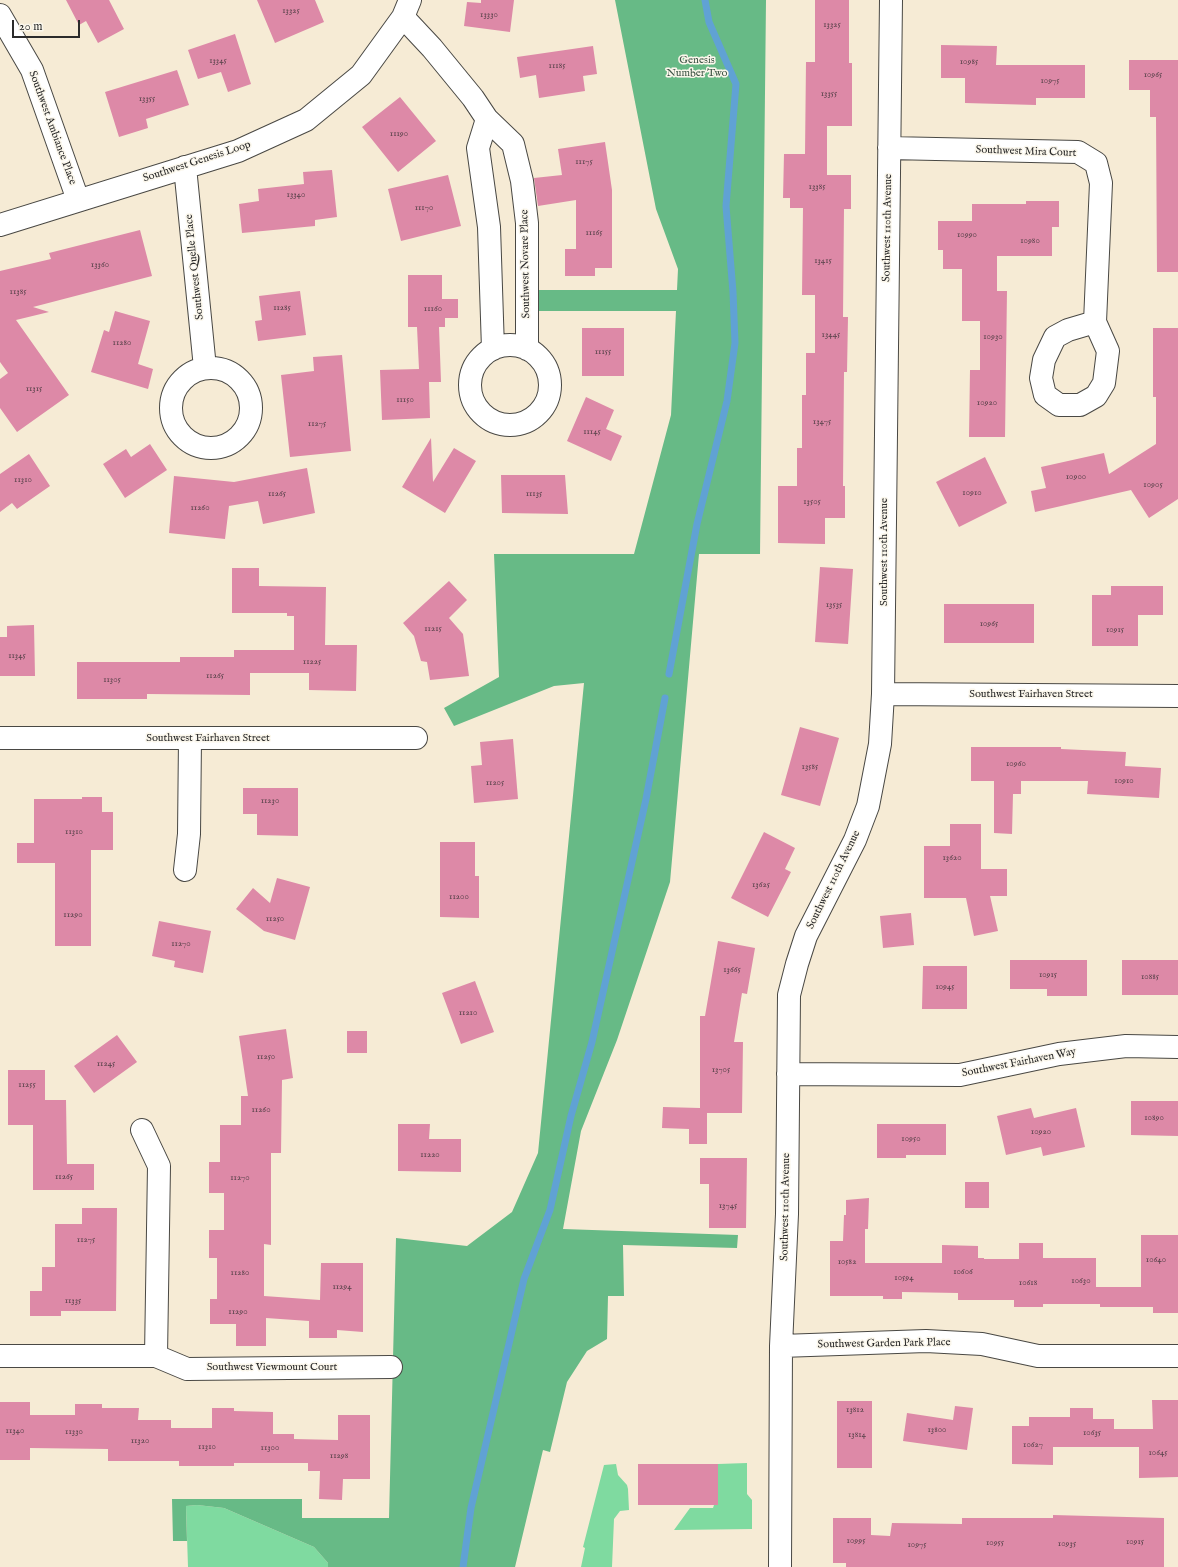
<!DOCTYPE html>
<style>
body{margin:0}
#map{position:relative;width:1178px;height:1567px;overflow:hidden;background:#f6ebd5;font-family:"IM FELL English",serif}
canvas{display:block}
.scale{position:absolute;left:12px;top:20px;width:68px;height:18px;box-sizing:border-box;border:2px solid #2b2b2b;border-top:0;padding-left:5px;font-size:12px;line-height:14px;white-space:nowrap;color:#2b2b2b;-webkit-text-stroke:3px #fbf7ec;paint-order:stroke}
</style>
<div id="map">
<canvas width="1178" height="1567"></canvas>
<div class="scale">20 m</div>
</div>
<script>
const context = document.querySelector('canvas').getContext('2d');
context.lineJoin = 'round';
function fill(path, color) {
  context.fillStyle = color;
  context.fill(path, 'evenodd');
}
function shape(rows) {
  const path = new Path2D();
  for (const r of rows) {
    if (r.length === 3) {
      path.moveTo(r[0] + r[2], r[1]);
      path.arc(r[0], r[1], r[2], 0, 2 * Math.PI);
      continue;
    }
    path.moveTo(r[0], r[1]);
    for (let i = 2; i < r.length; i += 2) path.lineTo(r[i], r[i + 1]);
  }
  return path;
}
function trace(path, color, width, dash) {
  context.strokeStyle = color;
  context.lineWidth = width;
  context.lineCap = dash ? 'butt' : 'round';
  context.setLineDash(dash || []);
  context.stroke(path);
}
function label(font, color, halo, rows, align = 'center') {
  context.font = font + ' "IM FELL English",serif';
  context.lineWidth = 3;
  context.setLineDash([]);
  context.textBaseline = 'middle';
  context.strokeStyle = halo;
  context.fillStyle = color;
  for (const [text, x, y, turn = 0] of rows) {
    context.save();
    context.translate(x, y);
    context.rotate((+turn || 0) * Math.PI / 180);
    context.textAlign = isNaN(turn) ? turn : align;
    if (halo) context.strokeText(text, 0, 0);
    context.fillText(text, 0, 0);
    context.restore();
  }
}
fill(shape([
 [747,1463,747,1494,752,1500,752,1529,674,1530,690,1508,713,1508,714,1505,717,1504,718,1464],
 [616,1464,618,1475,627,1485,628,1489,629,1510,620,1511,614,1519,612,1567,581,1567,585,1548,583,1547,604,1465],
 [197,1505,224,1508,314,1547,328,1563,328,1567,188,1567,186,1506]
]), '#7fdaa0');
fill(shape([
 [615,0,766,0,760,554,699,554,670,882,617,1040,581,1131,563,1229,738,1235,737,1248,623,1245,624,1296,608,1296,607,1339,587,1351,567,1382,550,1452,543,1450,515,1567,328,1567,328,1563,314,1547,224,1508,197,1505,186,1506,187,1541,173,1541,172,1499,302,1499,302,1518,389,1518,396,1238,467,1246,512,1212,538,1153,584,683,554,686,454,726,444,708,499,677,494,554,634,554,671,415,676,311,533,311,534,290,677,290,678,269,656,209]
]), '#67ba86');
trace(shape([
 [669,674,697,524,727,401,735,343,733,292,726,206,736,84,709,22,705,0],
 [463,1567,471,1508,524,1279,550,1210,571,1116,592,1042,646,799,665,698]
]), '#60a2d4', 7);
fill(shape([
 [66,0,109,0,124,29,98,43,86,21,79,25],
 [257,0,315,0,324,22,275,43],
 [481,0,514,0,510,32,464,26,467,2,481,3],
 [815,0,849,0,849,63,852,63,852,126,827,126,827,175,851,175,851,209,844,209,843,317,848,317,847,372,844,372,843,486,845,486,845,518,825,518,825,544,778,543,778,486,797,486,797,448,802,448,802,395,806,395,806,353,815,353,815,295,802,295,803,208,790,208,790,198,783,198,784,154,805,154,806,62,815,62],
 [235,34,251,84,228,92,221,72,198,79,188,50],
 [941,45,997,46,996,65,1085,65,1085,98,1036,98,1036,105,965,103,965,78,941,78],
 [593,46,597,74,583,76,585,91,539,98,536,75,520,78,517,57],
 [1129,60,1178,60,1178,272,1157,272,1156,117,1150,117,1150,90,1129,90],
 [177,70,189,105,146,119,148,128,119,137,105,92],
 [400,97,436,141,398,172,362,127],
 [605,142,612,190,612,268,595,268,595,276,565,276,565,249,576,249,576,200,538,206,534,178,562,175,558,149],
 [332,170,337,217,315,220,315,226,242,233,239,204,259,201,258,189,304,184,303,172],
 [448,175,461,226,401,241,388,189],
 [1026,201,1059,201,1059,227,1052,227,1052,256,997,256,997,291,1007,291,1005,437,969,437,970,370,980,370,980,321,962,321,962,269,943,269,943,250,938,250,938,221,972,221,972,204,1026,204],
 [140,230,152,276,33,307,49,312,16,320,69,395,17,432,0,408,0,379,8,373,0,362,0,271,51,259,49,253],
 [408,275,442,275,442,299,458,299,458,318,445,318,445,327,439,327,441,382,429,382,430,418,382,420,380,370,419,369,417,327,408,327],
 [300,291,306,335,258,341,255,321,262,320,259,296],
 [115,311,150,321,138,364,153,369,148,389,91,372,104,330,109,332],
 [582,328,624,328,624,376,582,376],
 [1153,328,1178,328,1178,499,1149,518,1131,490,1035,512,1031,491,1046,488,1041,467,1104,453,1109,474,1156,444,1156,397,1153,397],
 [342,355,351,451,290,457,281,375,314,371,313,357],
 [586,397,614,410,606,429,622,436,611,461,567,441],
 [431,438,433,482,454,448,476,461,445,513,402,487],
 [150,444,167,470,125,498,103,464,126,449,131,457],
 [29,454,50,486,17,509,12,503,0,512,0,474],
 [985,457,1007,503,959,527,936,482],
 [307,468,315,513,263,524,258,501,229,506,225,539,169,533,174,476,234,482],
 [501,475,565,475,568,514,502,513],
 [820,567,853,569,848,644,815,642],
 [232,568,259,568,259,586,326,587,325,645,357,645,356,691,309,690,309,673,250,673,250,695,147,694,147,699,77,699,77,662,180,662,180,657,234,657,234,650,294,650,294,616,287,616,287,613,232,613],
 [449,581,467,600,449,618,463,634,469,676,430,680,427,662,421,661,414,636,403,623],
 [1111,586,1163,586,1163,615,1138,615,1138,646,1092,646,1092,595,1111,595],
 [944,604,1034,604,1034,643,944,643],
 [34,625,35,676,0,676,0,637,7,637,7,626],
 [800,727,839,738,820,806,781,795],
 [513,739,518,799,474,803,471,766,482,765,480,742],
 [971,747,1061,747,1061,749,1126,752,1125,766,1161,768,1159,798,1087,794,1088,781,1021,781,1021,794,1013,794,1012,834,994,833,994,781,971,781],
 [243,788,298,788,298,836,257,835,257,814,243,814],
 [82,797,102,797,102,812,113,812,113,850,91,850,91,946,55,946,55,863,17,863,17,843,34,843,34,799,82,799],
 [950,824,981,824,981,869,1007,869,1007,896,990,896,998,931,974,936,966,898,924,898,924,846,950,846],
 [764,832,795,848,785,869,791,872,768,917,731,898],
 [440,842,475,842,475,876,479,876,479,918,440,917],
 [277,878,310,887,295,940,264,931,236,909,253,888,270,903],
 [911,913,914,945,883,948,880,916],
 [159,921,211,931,203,973,174,967,175,961,152,956],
 [718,941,755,948,747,994,742,993,734,1042,743,1042,742,1113,707,1113,707,1144,689,1144,689,1129,662,1128,663,1107,700,1108,700,1016,705,1016],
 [1010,960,1087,960,1087,996,1047,996,1047,989,1010,989],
 [1122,960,1178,960,1178,995,1122,995],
 [923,966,967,966,967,1009,922,1009],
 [475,981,494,1032,461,1044,442,993],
 [286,1029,293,1078,282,1080,281,1153,271,1153,271,1245,264,1244,264,1296,320,1300,321,1263,363,1263,363,1332,337,1330,337,1338,309,1338,309,1321,266,1318,266,1346,236,1346,236,1324,210,1324,210,1299,217,1299,217,1258,209,1258,209,1230,224,1230,224,1193,209,1193,209,1162,220,1162,220,1125,241,1125,241,1096,248,1096,239,1036],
 [347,1031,367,1031,367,1053,347,1053],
 [117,1035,137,1062,94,1093,74,1066],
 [8,1070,45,1070,45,1100,66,1100,67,1164,94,1164,94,1190,33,1190,33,1125,8,1125],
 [1131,1101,1178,1101,1178,1136,1131,1135],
 [1031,1108,1034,1118,1076,1108,1085,1147,1043,1156,1041,1147,1006,1155,997,1116],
 [398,1124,430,1124,429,1139,461,1139,461,1172,398,1171],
 [877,1124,946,1124,946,1155,906,1155,906,1158,877,1158],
 [700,1158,747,1158,746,1228,709,1228,709,1184,700,1184],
 [965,1182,989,1182,989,1208,965,1208],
 [869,1198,868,1229,865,1229,865,1263,942,1263,942,1245,978,1246,978,1258,984,1258,984,1259,1019,1259,1019,1243,1043,1243,1043,1258,1096,1258,1096,1287,1141,1287,1141,1235,1178,1235,1178,1313,1153,1313,1153,1307,1100,1307,1100,1304,1043,1304,1043,1307,1014,1307,1014,1300,958,1300,958,1293,902,1292,902,1299,883,1299,883,1296,830,1296,830,1241,843,1241,844,1215,846,1215,846,1200],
 [82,1208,117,1208,116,1311,61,1311,61,1316,30,1316,30,1291,42,1291,42,1267,55,1267,55,1224,82,1224],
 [1152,1400,1178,1400,1178,1477,1139,1478,1139,1447,1053,1447,1053,1465,1012,1464,1012,1426,1029,1426,1029,1417,1070,1417,1070,1408,1093,1408,1093,1419,1114,1419,1114,1429,1153,1429],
 [837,1401,872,1401,872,1468,837,1468],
 [0,1402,30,1402,30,1415,75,1415,75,1404,102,1404,102,1408,139,1408,138,1420,171,1420,171,1428,212,1428,212,1408,234,1408,234,1411,273,1412,273,1434,294,1434,294,1439,338,1440,338,1415,370,1415,370,1479,343,1479,342,1500,319,1499,320,1471,308,1471,308,1463,234,1463,234,1466,179,1466,179,1461,108,1461,108,1449,30,1448,30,1460,0,1460],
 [955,1406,973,1408,967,1450,903,1441,907,1413,953,1420],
 [638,1464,718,1464,718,1505,638,1505],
 [1053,1515,1164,1518,1164,1567,846,1567,846,1563,833,1563,833,1518,871,1518,871,1535,890,1536,892,1523,962,1524,962,1518,1053,1518]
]), '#dd89a7');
const minor = shape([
 [0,15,32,70,78,200],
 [403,17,432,48,473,98,487,119,513,144,522,181,527,223,527,349],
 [487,119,478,148,489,227,493,349],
 [889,148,1078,152,1096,163,1101,183,1095,322,1068,330,1055,337,1044,360,1041,378,1045,395,1059,405,1080,405,1096,396,1104,383,1108,351,1095,322],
 [185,167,205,368],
 [0,225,238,151,306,120,361,75,403,17,410,0],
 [510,385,40],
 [211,408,40],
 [883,694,1178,696],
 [0,738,416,738],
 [185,870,189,834,190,739],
 [788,1074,960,1075,1059,1054,1126,1046,1178,1047],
 [142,1130,159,1166,156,1356],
 [781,1346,926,1341,982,1344,1038,1356,1178,1356],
 [0,1356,156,1356,187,1369,391,1367],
 [780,1567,781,1346,787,1214,789,995,797,964,806,936,855,840,868,806,880,744,883,694,891,0]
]);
trace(minor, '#494844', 24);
trace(minor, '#fff', 22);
label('9px', '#58424a', null, [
 ["13325",291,11],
 ["13330",489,15],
 ["13325",832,25],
 ["13345",218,61],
 ["10985",969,62],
 ["11185",557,66],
 ["10965",1153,75],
 ["10975",1050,81],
 ["13355",829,94],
 ["13355",147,99],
 ["11190",399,134],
 ["11175",584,162],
 ["13385",817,187],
 ["13340",296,195],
 ["11170",424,208],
 ["11165",594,233],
 ["10990",967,235],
 ["10980",1030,241],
 ["13415",823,261],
 ["13360",100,265],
 ["11385",18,292],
 ["11285",282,308],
 ["11160",433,309],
 ["13445",831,335],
 ["10930",993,337],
 ["11280",122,343],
 ["11155",603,352],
 ["11315",34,389],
 ["11150",405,400],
 ["10920",987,403],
 ["13475",822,422],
 ["11275",317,424],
 ["11145",592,432],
 ["10900",1076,477],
 ["11310",23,480],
 ["10905",1153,485],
 ["10910",972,493],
 ["11265",277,494],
 ["11135",534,494],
 ["13505",812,502],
 ["11260",200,508],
 ["13535",834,605],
 ["10965",989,624],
 ["11215",433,629],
 ["10915",1115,630],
 ["11345",17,656],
 ["11225",312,662],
 ["11265",215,676],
 ["11305",112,680],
 ["10960",1016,764],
 ["13585",810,767],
 ["10910",1124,781],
 ["11205",495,783],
 ["11230",270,801],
 ["11310",74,832],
 ["13620",952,858],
 ["13625",761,885],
 ["11200",459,897],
 ["11290",73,915],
 ["11250",275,919],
 ["11270",181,944],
 ["13665",732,970],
 ["10915",1048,975],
 ["10885",1150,977],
 ["10945",945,987],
 ["11210",468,1013],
 ["11250",266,1057],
 ["11245",106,1064],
 ["13705",721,1070],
 ["11255",27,1085],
 ["11260",261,1110],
 ["10890",1154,1118],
 ["10920",1041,1132],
 ["10950",911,1139],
 ["11220",430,1155],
 ["11265",64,1177],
 ["11270",240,1178],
 ["13745",728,1206],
 ["11275",86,1240],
 ["10640",1156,1260],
 ["10582",847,1262],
 ["10606",963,1272],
 ["11280",240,1273],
 ["10594",904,1278],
 ["10630",1081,1281],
 ["10618",1028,1283],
 ["11294",342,1287],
 ["11335",73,1301],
 ["11290",238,1312],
 ["13812",855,1410],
 ["13800",937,1430],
 ["11340",15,1431],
 ["11330",74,1432],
 ["10635",1092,1433],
 ["13814",857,1435],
 ["11320",140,1441],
 ["10627",1033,1445],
 ["11310",207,1447],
 ["11300",270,1448],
 ["10645",1158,1453],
 ["11298",339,1456],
 ["10995",856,1541],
 ["10915",1135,1542],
 ["10955",995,1543],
 ["10935",1067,1544],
 ["10975",917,1545]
]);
label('11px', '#405748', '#fbf7ec', [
 ["Genesis",697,61],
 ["Number Two",697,74]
]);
label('11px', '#2b2b2b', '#fbf7ec', [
 ["Southwest Ambiance Place",52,128,70],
 ["Southwest Mira Court",1026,152,2],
 ["Southwest Genesis Loop",197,162,-18],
 ["Southwest 110th Avenue",888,228,-89],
 ["Southwest Novare Place",526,264,-91],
 ["Southwest Quelle Place",195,267,-96],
 ["Southwest 110th Avenue",885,552,-90],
 ["Southwest Fairhaven Street",1031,695],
 ["Southwest Fairhaven Street",208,739],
 ["Southwest 110th Avenue",834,880,-64],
 ["Southwest Fairhaven Way",1019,1063,-11],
 ["Southwest 110th Avenue",786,1207,-89],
 ["Southwest Garden Park Place",884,1344,-1],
 ["Southwest Viewmount Court",272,1368]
]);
</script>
